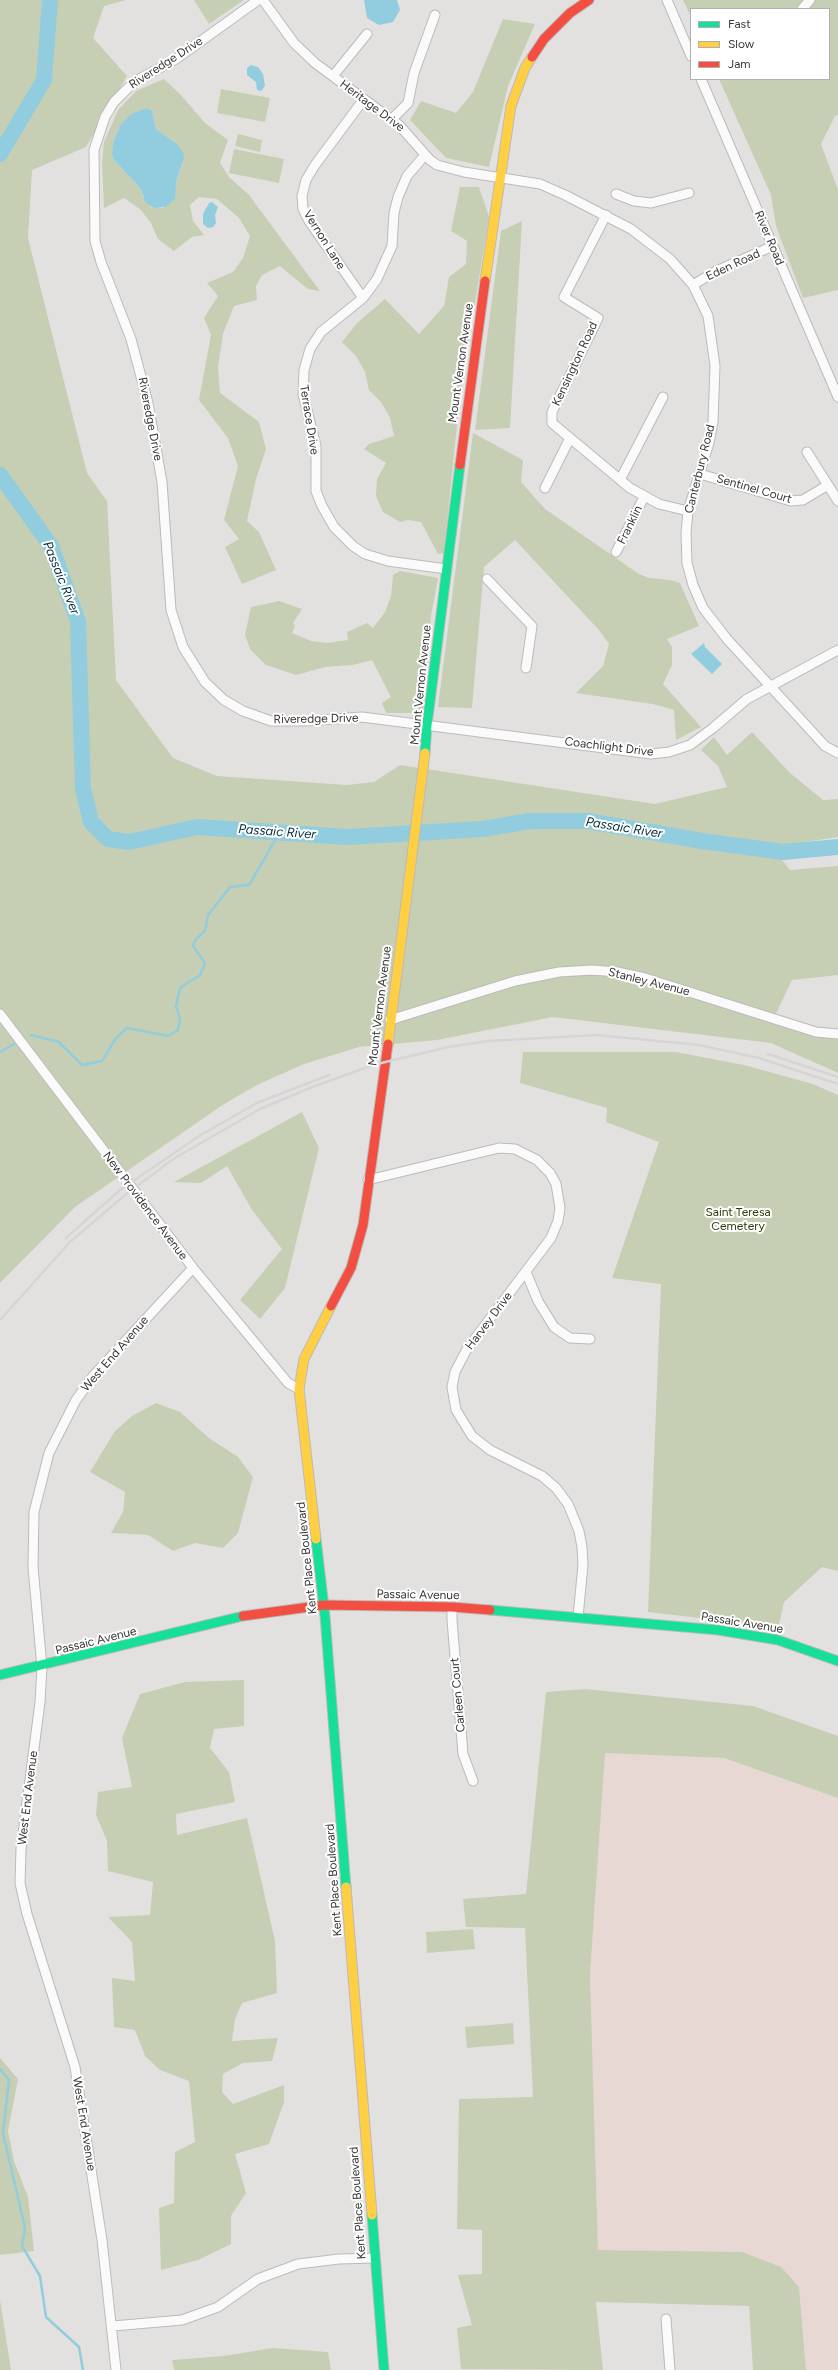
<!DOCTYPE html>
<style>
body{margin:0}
#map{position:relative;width:838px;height:2370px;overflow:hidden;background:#e3e1e0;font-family:Figtree,sans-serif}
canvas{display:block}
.legend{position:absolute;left:690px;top:8px;width:140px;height:72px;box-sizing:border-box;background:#fff;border:1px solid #afafaf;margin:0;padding:5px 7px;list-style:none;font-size:12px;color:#383636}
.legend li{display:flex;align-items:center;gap:8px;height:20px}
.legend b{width:20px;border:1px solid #afafaf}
</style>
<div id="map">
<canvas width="838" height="2370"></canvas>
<ul class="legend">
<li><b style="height:5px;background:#16e098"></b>Fast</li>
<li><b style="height:5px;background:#ffcf43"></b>Slow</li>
<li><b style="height:5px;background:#f24e42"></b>Jam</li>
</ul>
</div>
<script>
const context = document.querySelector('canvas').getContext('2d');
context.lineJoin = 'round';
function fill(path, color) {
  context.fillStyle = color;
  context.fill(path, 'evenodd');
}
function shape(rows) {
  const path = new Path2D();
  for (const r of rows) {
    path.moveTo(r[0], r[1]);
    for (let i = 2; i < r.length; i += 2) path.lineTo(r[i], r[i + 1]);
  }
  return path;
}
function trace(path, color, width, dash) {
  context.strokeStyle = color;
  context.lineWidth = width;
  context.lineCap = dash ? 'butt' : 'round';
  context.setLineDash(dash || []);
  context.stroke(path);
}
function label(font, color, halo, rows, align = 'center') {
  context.font = font + ' Figtree,sans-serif';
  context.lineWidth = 4;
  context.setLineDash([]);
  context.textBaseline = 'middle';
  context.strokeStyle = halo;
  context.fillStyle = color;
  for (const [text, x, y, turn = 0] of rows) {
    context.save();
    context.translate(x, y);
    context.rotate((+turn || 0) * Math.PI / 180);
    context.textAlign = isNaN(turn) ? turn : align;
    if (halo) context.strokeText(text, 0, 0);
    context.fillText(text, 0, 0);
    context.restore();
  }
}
fill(shape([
 [605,1753,724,1758,838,1798,838,2370,806,2370,799,2287,598,2250,590,1975]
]), '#e7d8d3');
fill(shape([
 [0,0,126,0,104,6,93,38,127,76,86,147,32,170,28,238,87,473,107,501,116,680,173,758,217,776,347,785,374,782,400,765,655,804,727,787,718,766,701,750,714,737,727,755,752,732,790,773,823,800,838,799,838,837,772,847,790,870,838,866,838,975,792,980,772,1022,838,1036,838,1073,771,1043,553,1017,437,1040,359,1047,304,1064,257,1085,224,1104,75,1207,0,1283],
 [194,0,244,0,209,24],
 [683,0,838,0,838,115,835,116,821,144,838,190,838,290,803,298,776,226,771,195,719,79,829,79,829,9,691,9,691,17],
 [503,19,535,24,508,86,489,167,446,158,410,120,421,101,456,113,473,92],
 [164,79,180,94,205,123,228,140,220,163,229,177,249,195,320,291,308,289,280,266,262,275,256,286,257,300,234,306,223,334,218,367,220,393,259,422,266,449,256,479,247,521,259,532,276,570,242,584,225,547,239,539,224,520,238,466,228,438,199,400,211,335,204,318,218,296,207,283,233,272,243,258,250,236,239,218,217,199,199,197,190,205,193,221,204,235,192,237,174,251,158,239,151,223,140,209,124,198,104,208,102,163,104,142,118,110,136,91],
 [152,111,156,129,177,144,183,162,176,182,174,199,163,208,151,207,143,197,140,188,114,160,112,154,113,142,121,124,133,113],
 [221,89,270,98,265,122,217,113],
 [238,134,262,140,260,152,235,146],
 [234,149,284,159,279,183,229,173],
 [460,187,479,187,489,217,460,395,444,553,438,554,421,522,408,520,400,522,383,512,376,496,377,479,386,463,364,449,369,444,394,436,390,418,381,402,369,390,365,372,356,356,342,342,357,323,385,299,419,334,444,306,449,277,466,264,467,241,451,231],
 [522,221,510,428,475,430,501,231],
 [473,433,523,460,521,482,545,509,639,574,649,578,670,580,680,583,699,626,667,639,672,647,672,665,663,684,701,727,676,740,674,710,653,704,576,693,603,666,609,644,599,630,515,540,484,567,472,708,438,707],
 [400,571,438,578,431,616,423,713,386,713,382,703,391,697,372,660,353,665,325,667,296,675,266,665,250,649,245,635,251,607,279,601,302,609,293,623,295,626,292,633,311,641,327,643,348,640,347,632,367,623,373,628,385,612,391,596,393,575],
 [523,1052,676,1052,744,1065,813,1084,838,1095,838,1571,822,1567,784,1602,778,1629,768,1626,648,1612,661,1284,612,1278,659,1142,606,1122,607,1108,520,1083],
 [302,1112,319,1148,285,1288,260,1319,240,1300,282,1249,252,1210,227,1166,201,1183,174,1182],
 [156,1403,180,1412,209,1438,238,1457,253,1477,238,1533,223,1548,195,1543,173,1551,148,1535,111,1533,123,1512,125,1492,90,1472,115,1431,132,1416],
 [244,1680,244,1726,214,1729,210,1748,229,1772,235,1802,176,1814,177,1835,247,1818,275,1941,277,1993,242,2003,235,2019,232,2041,278,2038,272,2061,243,2063,223,2074,222,2092,233,2104,284,2085,284,2102,269,2144,235,2154,246,2193,231,2216,231,2244,198,2260,161,2270,159,2208,174,2203,175,2152,195,2142,189,2081,160,2070,145,2056,135,2030,114,2027,112,1978,135,1981,132,1942,108,1917,150,1915,153,1882,108,1871,107,1841,96,1815,98,1792,132,1787,122,1738,140,1694,185,1682],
 [585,1689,753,1706,838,1736,838,1798,724,1758,605,1753,590,1975,598,2250,742,2252,781,2267,799,2287,806,2370,753,2370,749,2306,596,2302,603,2370,461,2369,457,2328,472,2325,458,2275,482,2274,482,2230,457,2229,459,2099,533,2097,525,1928,466,1927,463,1899,526,1894,546,1692],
 [473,1929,475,1949,427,1953,426,1932],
 [513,2023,514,2044,467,2048,465,2027],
 [0,2058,18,2079,8,2131,14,2161,28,2197,34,2251,0,2255],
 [0,2300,11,2370,0,2370],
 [273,2348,328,2352,331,2370,174,2370,172,2360,224,2356]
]), '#c6cfb3');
fill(shape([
 [364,0,397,0,400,10,393,22,379,25,367,18],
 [251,65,258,67,263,74,265,86,261,91,257,90,256,82,247,75,247,68],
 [146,108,152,111,156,129,177,144,183,152,184,158,176,182,175,199,166,207,154,208,146,203,140,188,114,160,112,154,113,142,121,124,131,114],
 [212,202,218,207,215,215,216,223,213,227,208,228,203,224,203,214,209,203],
 [704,643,705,647,722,664,712,674,691,654]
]), '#91cdde');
trace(shape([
 [31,1035,59,1042,82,1065,102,1061,116,1038,127,1028,168,1036,178,1030,180,1019,176,1006,180,988,200,975,205,963,193,946,196,939,205,931,208,915,230,887,249,885,280,832],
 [0,1052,14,1044],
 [0,2069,9,2080,3,2133,25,2228,22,2246,40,2276,46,2317,79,2347,83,2370]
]), '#91cdde', 2.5);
trace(shape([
 [0,154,44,80,50,0],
 [0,475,51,546,78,621,83,789,91,822,108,839,129,842,197,827,348,837,483,829,530,821,588,821,702,841,783,852,838,847]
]), '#91cdde', 16);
const street = shape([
 [258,0,176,59,141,78,129,87,114,102,105,117,94,150,95,241,101,262,131,339,148,403,162,482,171,610,183,647,205,682,224,700,243,711,271,721,306,721,362,717,651,754,669,752,690,745,713,728,747,699,838,650],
 [263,0,294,43,315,63,399,125,430,160,437,165,464,172,540,184,565,195,631,229,670,259,693,285,708,316,715,366,713,422,709,443,688,511,686,533,687,563,693,585,703,608,727,639,825,746,838,753],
 [667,0,691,56],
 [802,9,810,0],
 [333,76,367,34],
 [701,79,838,397],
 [392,119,408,103,414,73,435,15],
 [425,155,407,176,398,197,394,213,392,246,377,279,363,298,321,332,310,349,304,370,303,394,316,446,316,491,322,506,334,527,353,546,365,554,388,561,446,569],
 [616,194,634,201,651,203,689,193],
 [606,215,564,297,598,318,552,412,552,423,630,488,659,504,688,511],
 [693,285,716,271,773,246],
 [363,298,309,221,303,209,302,196,306,180,315,165,364,99],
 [807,452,838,501],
 [700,474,791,501,803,500,828,485],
 [620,480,663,397],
 [545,488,569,440],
 [616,552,644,497],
 [487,579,532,626,526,668],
 [0,1014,193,1268,288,1383,299,1389],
 [390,1020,515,981,559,972,592,970,617,972,645,978,816,1032,838,1034],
 [368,1180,499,1148,515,1149,537,1160,550,1173,556,1184,560,1208,558,1221,551,1238,467,1349,455,1372,452,1387,456,1410,472,1436,490,1450,542,1476,556,1488,568,1504,579,1531,582,1547,583,1565,578,1617],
 [526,1272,538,1301,554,1327,570,1338,590,1339],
 [452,1607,452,1620,463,1754,473,1781],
 [666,2319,670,2370],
 [113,2326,182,2320,218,2307,258,2279,298,2264,339,2259,374,2258],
 [116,2370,102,2240,75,2067,27,1914,20,1883,21,1849,40,1702,42,1667,33,1567,34,1512,49,1453,76,1400,94,1375,193,1268]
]);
const fast = shape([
 [425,753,427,725,460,465],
 [316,1539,325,1616,346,1887],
 [490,1610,718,1630,778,1640,838,1661],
 [0,1675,243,1616],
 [372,2215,384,2370]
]);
const slow = shape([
 [485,281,511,106,525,68,532,57],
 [388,1044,425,753],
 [316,1539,299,1389,304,1359,331,1306],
 [346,1887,372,2215]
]);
const jam = shape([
 [532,57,544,39,570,13,589,0],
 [460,465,485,281],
 [331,1306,351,1268,363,1225,388,1044],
 [243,1616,324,1605,452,1607,490,1610]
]);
trace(street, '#bcbaba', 11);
trace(fast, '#bcbaba', 11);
trace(slow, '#bcbaba', 11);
trace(jam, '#bcbaba', 11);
trace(street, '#fbfafa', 9);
trace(fast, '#16e098', 9);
trace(slow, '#ffcf43', 9);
trace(jam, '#f24e42', 9);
trace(shape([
 [768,1054,838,1077],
 [66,1238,120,1190,199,1136,257,1103,329,1075],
 [0,1320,70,1242,125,1195,175,1158,260,1109,310,1088,373,1065,448,1047,488,1041,597,1035,699,1045,759,1058,838,1084]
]), '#d6d5d5', 2.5);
label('12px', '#383636', '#fff', [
 ["Riveredge Drive",166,63,-33],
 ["Heritage Drive",372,106,37],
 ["River Road",769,238,67],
 ["Vernon Lane",324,240,58],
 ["Eden Road",733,265,-25],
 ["Mount Vernon Avenue",461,363,-82],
 ["Kensington Road",575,364,-65],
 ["Riveredge Drive",150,419,79],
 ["Terrace Drive",309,420,81],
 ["Canterbury Road",700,469,-76],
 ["Sentinel Court",754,489,16],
 ["Franklin",630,525,-64],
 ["Mount Vernon Avenue",421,685,-84],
 ["Riveredge Drive",316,719,-1],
 ["Coachlight Drive",609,747,7],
 ["Stanley Avenue",649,982,14],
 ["Mount Vernon Avenue",380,1006,-83],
 ["New Providence Avenue",145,1206,53],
 ["Harvey Drive",489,1321,-53],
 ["West End Avenue",115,1354,-49],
 ["Kent Place Boulevard",307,1558,-96],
 ["Passaic Avenue",418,1595,1],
 ["Passaic Avenue",742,1623,9],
 ["Passaic Avenue",96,1641,-14],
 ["Carleen Court",458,1695,-95],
 ["West End Avenue",28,1798,-83],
 ["Kent Place Boulevard",334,1880,-94],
 ["West End Avenue",84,2124,81],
 ["Kent Place Boulevard",358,2203,-94]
]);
label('12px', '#2e3a09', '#fff', [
 ["Saint Teresa",738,1212],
 ["Cemetery",738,1226]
]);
label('italic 13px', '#042f3a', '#fff', [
 ["Passaic River",61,578,68],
 ["Passaic River",624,828,9],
 ["Passaic River",277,832,4]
]);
</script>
